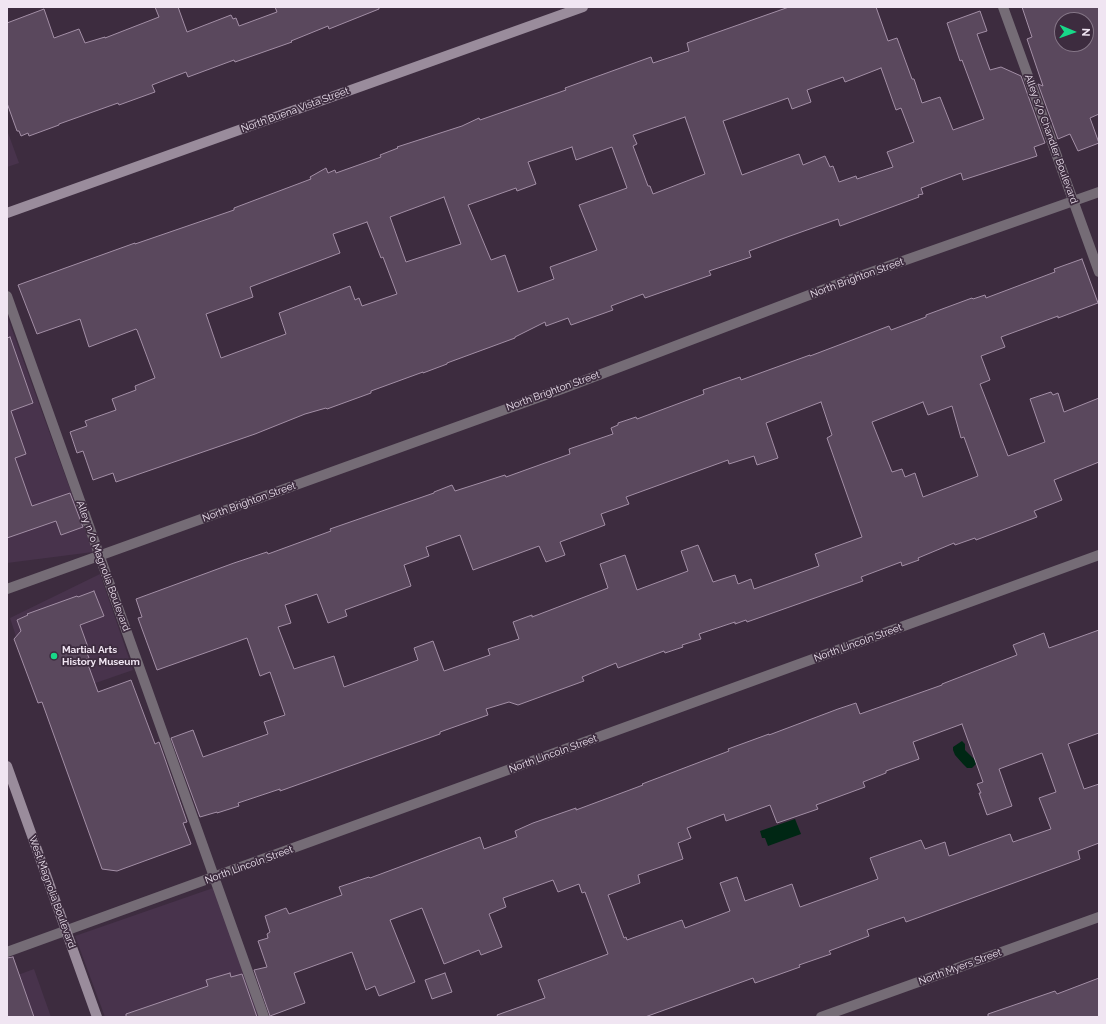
<!DOCTYPE html>
<style>
body{margin:0}
#map{position:relative;width:1106px;height:1024px;overflow:hidden;background:#3d2c3f;font-family:Raleway,sans-serif}
canvas{display:block}
.frame{position:absolute;inset:0;border:8px solid #f0e5f2;pointer-events:none}
.north{position:absolute;left:1054px;top:12px;width:40px;height:40px;box-sizing:border-box;background:#3d2c3f;border:1px solid #857687;border-radius:50%;rotate:92deg;font-size:11px;font-weight:700;line-height:16px;text-align:center;color:#f0e5f2}
.north::after{content:'';display:block;margin:auto;width:14px;height:18px;background:#18d989;clip-path:polygon(50% 0,100% 100%,50% 72%,0 100%)}
</style>
<div id="map">
<canvas width="1106" height="1024"></canvas>
<div class="frame"></div>
<div class="north">N</div>
</div>
<script>
const context = document.querySelector('canvas').getContext('2d');
context.lineJoin = 'round';
function fill(path, color) {
  context.fillStyle = color;
  context.fill(path, 'evenodd');
}
function shape(rows) {
  const path = new Path2D();
  for (const r of rows) {
    path.moveTo(r[0], r[1]);
    for (let i = 2; i < r.length; i += 2) path.lineTo(r[i], r[i + 1]);
  }
  return path;
}
function trace(path, color, width, dash) {
  context.strokeStyle = color;
  context.lineWidth = width;
  context.lineCap = dash ? 'butt' : 'round';
  context.setLineDash(dash || []);
  context.stroke(path);
}
function label(font, color, halo, rows, align = 'center') {
  context.font = font + ' Raleway,sans-serif';
  context.lineWidth = 3.5;
  context.setLineDash([]);
  context.textBaseline = 'middle';
  context.strokeStyle = halo;
  context.fillStyle = color;
  for (const [text, x, y, turn = 0] of rows) {
    context.save();
    context.translate(x, y);
    context.rotate((+turn || 0) * Math.PI / 180);
    context.textAlign = isNaN(turn) ? turn : align;
    if (halo) context.strokeText(text, 0, 0);
    context.fillText(text, 0, 0);
    context.restore();
  }
}
fill(shape([
 [7,130,19,163,7,167],
 [7,316,93,552,7,563],
 [100,574,133,670,38,703,10,618],
 [216,887,263,1017,105,1017,75,936],
 [34,969,51,1017,7,1017,7,979]
]), '#48334c');
fill(shape([
 [962,741,965,744,965,750,976,761,976,764,972,768,967,768,963,764,955,755,953,750,953,747],
 [795,819,801,834,768,846,765,838,762,838,760,831]
]), '#002714');
const building = shape([
 [155,7,178,7,187,32,231,15,233,19,236,18,239,26,277,12,275,7,379,7,379,9,329,29,328,26,291,41,292,42,235,62,234,60,188,77,186,72,152,85,155,92,119,105,118,103,59,124,59,125,29,136,28,133,21,136,19,131,17,131,7,103,7,23,44,9,54,38,79,29,85,43,105,37,105,38,159,17,155,7],
 [789,7,876,7,888,41,897,38,912,79,914,79,922,103,940,97,953,130,984,119,962,60,960,61,947,23,980,11,987,31,977,34,990,70,1001,67,1021,76,1045,143,1034,147,1037,156,963,180,961,173,921,188,923,194,918,195,919,197,840,226,838,219,790,236,749,251,751,257,709,271,711,275,645,298,643,294,611,306,613,310,571,325,568,318,546,326,545,322,515,337,515,338,447,363,447,364,423,373,423,372,371,391,371,393,327,409,326,408,305,414,255,434,116,482,113,473,93,480,83,451,77,453,70,432,87,426,85,421,116,410,112,399,136,390,135,386,155,378,137,330,136,329,89,347,80,319,37,334,18,285,135,243,135,244,234,210,234,208,311,179,310,177,326,168,328,173,335,170,336,173,381,157,380,155,398,148,397,147,462,126,479,118,480,120,566,90,565,88,651,57,653,63,689,51,687,43,789,7],
 [881,68,896,110,901,108,914,142,887,152,893,167,857,179,856,176,839,182,833,166,830,167,825,156,803,165,799,154,742,175,723,121,788,98,792,109,811,102,807,90,843,77,845,82,881,68],
 [685,117,705,174,653,194,650,186,648,186,633,146,637,144,633,135,685,117],
 [572,147,576,160,612,147,627,188,579,205,597,250,550,267,554,279,518,292,505,255,491,260,468,205,516,188,517,191,536,184,528,162,572,147],
 [444,197,461,244,406,262,390,217,444,197],
 [367,222,381,258,383,257,397,294,362,306,359,298,355,300,350,286,279,313,286,334,221,358,206,314,253,297,250,287,340,253,333,234,367,222],
 [1022,7,1099,7,1099,114,1090,118,1099,143,1078,151,1070,134,1058,139,1038,84,1043,86,1027,39,1032,37,1022,7],
 [1062,20,1086,20,1086,44,1062,44,1062,20],
 [1082,259,1098,303,1058,318,1058,316,1001,337,1005,347,981,356,990,380,980,384,1008,456,1045,442,1030,399,1051,392,1053,395,1058,393,1064,412,1099,398,1099,462,1054,480,1062,500,1034,511,1037,517,976,540,975,538,955,545,954,543,918,558,919,560,902,566,901,562,861,577,863,581,747,622,746,620,735,624,735,622,699,634,701,639,682,645,683,647,665,653,664,651,618,668,616,663,582,677,584,681,518,705,509,702,486,709,488,715,440,732,440,734,280,791,280,789,238,803,239,806,217,813,217,812,200,817,171,738,193,730,203,757,268,734,264,722,285,715,270,672,260,676,247,638,157,670,138,618,142,617,136,599,234,563,267,552,268,554,331,531,330,529,434,493,434,492,452,485,455,491,505,475,506,477,570,454,569,449,613,434,611,428,618,425,618,423,636,417,637,419,704,394,703,390,740,377,741,380,810,355,810,356,889,326,891,330,926,317,926,315,972,298,973,299,985,295,986,298,1055,272,1054,269,1082,259],
 [821,402,832,435,827,438,862,537,815,554,819,566,754,589,751,579,738,584,735,575,713,582,698,545,681,551,688,571,637,590,625,555,600,564,608,588,532,617,532,615,513,622,519,639,488,649,490,655,444,671,433,641,414,648,418,660,344,687,334,656,294,669,278,627,291,623,285,605,317,594,328,623,347,616,345,610,411,586,404,565,429,556,426,547,460,535,473,570,539,546,546,562,565,555,560,542,605,525,601,514,629,504,626,497,728,460,729,464,754,456,757,465,778,458,766,423,821,402],
 [923,402,928,415,952,406,961,438,964,437,978,476,923,497,915,473,905,477,902,469,892,472,872,422,923,402],
 [10,337,33,403,11,411,26,454,15,458,32,506,70,493,83,527,61,535,56,521,7,538,7,338,10,337],
 [94,591,104,616,80,625,89,650,86,651,89,658,86,659,98,692,131,680,155,744,159,742,187,822,183,823,191,844,117,871,102,869,42,702,38,703,14,639,21,631,17,620,28,615,27,614,77,596,78,597,94,591],
 [1099,630,1099,733,1068,744,1084,789,1099,784,1099,843,1078,851,1080,859,906,922,904,917,867,930,869,936,829,951,831,954,799,965,800,967,755,983,753,978,645,1017,498,1017,497,1015,545,998,538,980,608,954,585,892,582,893,579,884,558,892,553,880,503,898,506,907,489,914,502,947,481,955,479,950,444,964,422,908,390,920,415,982,379,996,375,986,366,990,352,952,294,973,305,1003,270,1016,254,970,267,967,258,941,268,938,267,934,270,932,265,916,286,908,289,914,342,895,339,887,369,877,370,878,480,837,484,849,517,837,515,831,533,823,576,808,576,810,643,785,642,784,729,751,728,749,769,734,769,735,838,709,856,703,860,714,942,685,942,684,1017,655,1013,645,1044,633,1049,648,1099,630],
 [962,724,983,782,977,784,981,793,979,793,987,815,1012,806,999,769,1042,753,1056,792,1039,798,1051,829,1013,842,1010,834,949,856,945,842,925,849,921,840,870,858,878,879,800,907,792,884,745,901,737,877,720,883,730,911,685,928,682,920,627,940,626,937,624,938,608,895,640,883,638,875,683,859,678,843,691,838,687,828,724,814,726,821,770,805,777,823,818,809,816,805,865,787,863,782,886,773,886,771,919,759,913,742,962,724],
 [13,957,34,1017,7,1017,7,958,13,957],
 [230,973,231,977,242,974,257,1017,126,1017,126,1014,208,986,206,980,230,973],
 [445,973,452,992,432,999,425,980,445,973],
 [1099,978,1099,1017,988,1017,988,1014,1055,991,1057,994,1099,978]
]);
fill(building, '#5a485d');
trace(building, '#a38fa6', 1);
trace(shape([
 [1003,7,1099,272],
 [7,296,264,1017]
]), '#756c76', 10);
trace(shape([
 [7,589,562,389,846,281,1099,192],
 [7,952,1099,555],
 [821,1017,1099,917]
]), '#756c76', 10);
trace(shape([
 [7,213,583,7],
 [7,766,97,1017]
]), '#9a8c9c', 10);
for (const [x, y, r, color] of [
 [54,656,4,"#18d989"]
]) {
  const dot = new Path2D();
  dot.arc(x, y, r, 0, 2 * Math.PI);
  context.fillStyle = color;
  context.fill(dot);
  trace(dot, '#3d2c3f', 1.5);
}
label('10px', '#f0e5f2', '#3d2c3f', [
 ["North Buena Vista Street",295,110,-20],
 ["Alley s/o Chandler Boulevard",1051,139,70],
 ["North Brighton Street",857,278,-20],
 ["North Brighton Street",553,391,-20],
 ["North Brighton Street",249,502,-20],
 ["Alley n/o Magnolia Boulevard",103,566,70],
 ["North Lincoln Street",858,643,-20],
 ["North Lincoln Street",553,754,-20],
 ["North Lincoln Street",249,865,-20],
 ["West Magnolia Boulevard",52,892,70],
 ["North Myers Street",960,967,-20]
]);
label('bold 10px', '#f0e5f2', '#3d2c3f', [
 ["Martial Arts",62,650],
 ["History Museum",62,662]
], 'left');
</script>
